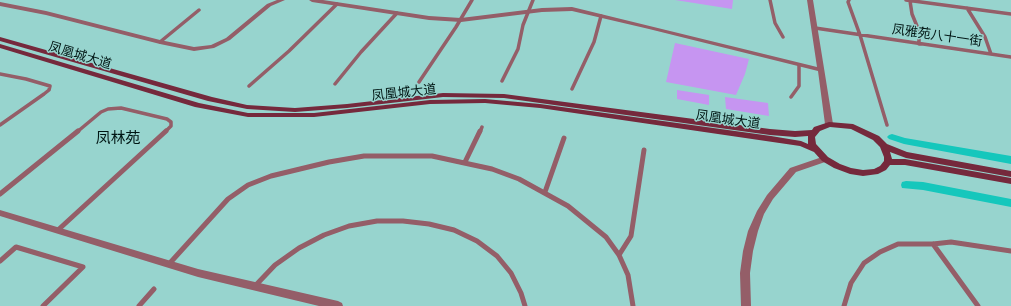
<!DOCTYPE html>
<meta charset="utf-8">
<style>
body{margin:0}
canvas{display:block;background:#97d4ce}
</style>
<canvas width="1011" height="306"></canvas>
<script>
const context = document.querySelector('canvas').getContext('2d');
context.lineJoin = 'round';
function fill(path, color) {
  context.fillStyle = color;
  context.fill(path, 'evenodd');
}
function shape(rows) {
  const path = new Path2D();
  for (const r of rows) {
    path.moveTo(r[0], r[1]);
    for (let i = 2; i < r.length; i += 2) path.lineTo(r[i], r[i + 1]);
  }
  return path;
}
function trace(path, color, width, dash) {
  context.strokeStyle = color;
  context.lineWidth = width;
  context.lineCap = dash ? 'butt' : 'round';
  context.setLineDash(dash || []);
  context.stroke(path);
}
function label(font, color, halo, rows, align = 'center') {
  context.font = font + ' Arial,"Noto Sans SC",sans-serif';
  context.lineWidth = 3;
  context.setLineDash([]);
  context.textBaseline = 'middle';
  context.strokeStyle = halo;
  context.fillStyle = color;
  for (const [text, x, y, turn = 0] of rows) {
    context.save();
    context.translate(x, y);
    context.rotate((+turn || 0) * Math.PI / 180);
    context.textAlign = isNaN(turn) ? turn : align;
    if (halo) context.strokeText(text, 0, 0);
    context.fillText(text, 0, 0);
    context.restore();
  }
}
fill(shape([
 [675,0,733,0,732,9],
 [675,43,749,59,745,74,736,95,666,82],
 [677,90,709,95,709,105,677,99],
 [725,97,768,103,769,116,726,109]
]), '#c695f1');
fill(shape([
 [892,134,905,138,1011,156,1011,164,904,144,889,139,887,137,889,135,892,134],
 [906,181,923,182,1011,199,1011,207,923,190,902,188,901,185,902,182,906,181]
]), '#15c7bc');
trace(shape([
 [770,0,775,23,783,37],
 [849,0,848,2,860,35,887,125],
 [906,0,1011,14],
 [910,1,912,14,919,31,919,44],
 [967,8,985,37,991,54],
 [815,28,1011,57],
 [160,42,199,10],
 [0,74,26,79,50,86,49,90,44,94,0,125],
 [502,81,518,49,523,25,533,0],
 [419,82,456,27,472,0],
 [335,84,361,52,397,13],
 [249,86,289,51,337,4],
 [572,89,594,42,601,16],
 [791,97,799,86,799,65],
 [77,132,101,112,108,109,121,108,167,119,171,122,171,126,165,132],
 [480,132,482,127]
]), '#945e68', 3.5);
trace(shape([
 [465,162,480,131],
 [545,192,564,138],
 [0,194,78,131],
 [58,230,166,131],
 [933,244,978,306],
 [619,255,631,236,644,150],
 [0,261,16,247,83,267,43,306],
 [169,264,228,199,248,185,271,176,329,162,364,156,432,156,492,169,519,179,568,206,606,237,619,255,628,275,633,306],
 [255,286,275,265,299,248,324,235,349,226,377,221,403,221,429,224,454,230,477,241,497,256,511,273,521,293,525,306],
 [139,306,154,289],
 [844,306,851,283,864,263,880,252,898,244,933,244,951,242,1011,251]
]), '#945e68', 5);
fill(shape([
 [277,0,285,0,271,6,230,40,214,48,194,51,160,44,46,15,0,6,0,2,46,11,160,40,194,47,211,45,226,38,267,4,277,0],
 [309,0,323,0,429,16,461,18,542,8,572,7,817,67,807,0,813,0,833,124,829,126,825,124,818,71,649,29,572,11,542,12,461,22,429,20,312,2,309,0],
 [825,156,829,159,828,161,796,172,773,199,764,214,758,231,753,251,750,273,751,306,741,306,740,273,743,251,748,231,757,211,767,195,790,168,825,156],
 [0,210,198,269,338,301,342,303,343,306,319,306,198,277,0,216,0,210]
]), '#945e68');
fill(shape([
 [0,37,212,97,247,105,295,108,347,104,443,93,504,94,770,129,795,131,812,130,814,127,829,122,853,124,879,136,887,144,907,152,1011,171,1011,177,906,158,890,152,892,159,905,159,1011,178,1011,184,905,165,890,165,886,170,878,174,863,176,850,174,834,168,822,161,814,152,800,146,540,108,485,103,430,104,314,117,248,117,195,107,0,48,0,44,199,103,248,113,314,113,430,100,485,99,540,104,771,136,801,141,808,144,808,136,795,137,770,135,504,98,443,97,347,108,295,112,247,109,208,101,0,41,0,37],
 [830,127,851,129,873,140,880,147,884,157,884,161,880,166,874,169,863,170,851,168,840,164,828,157,816,144,815,137,820,131,830,127]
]), '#75293c');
label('13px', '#001614', '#97d4ce', [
 ["凤雅苑八十一街",937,36,8],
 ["凤凰城大道",80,56,17],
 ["凤凰城大道",404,93,-6],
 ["凤凰城大道",728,120,8]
]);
label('15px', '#001614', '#97d4ce', [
 ["凤林苑",118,139]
]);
</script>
